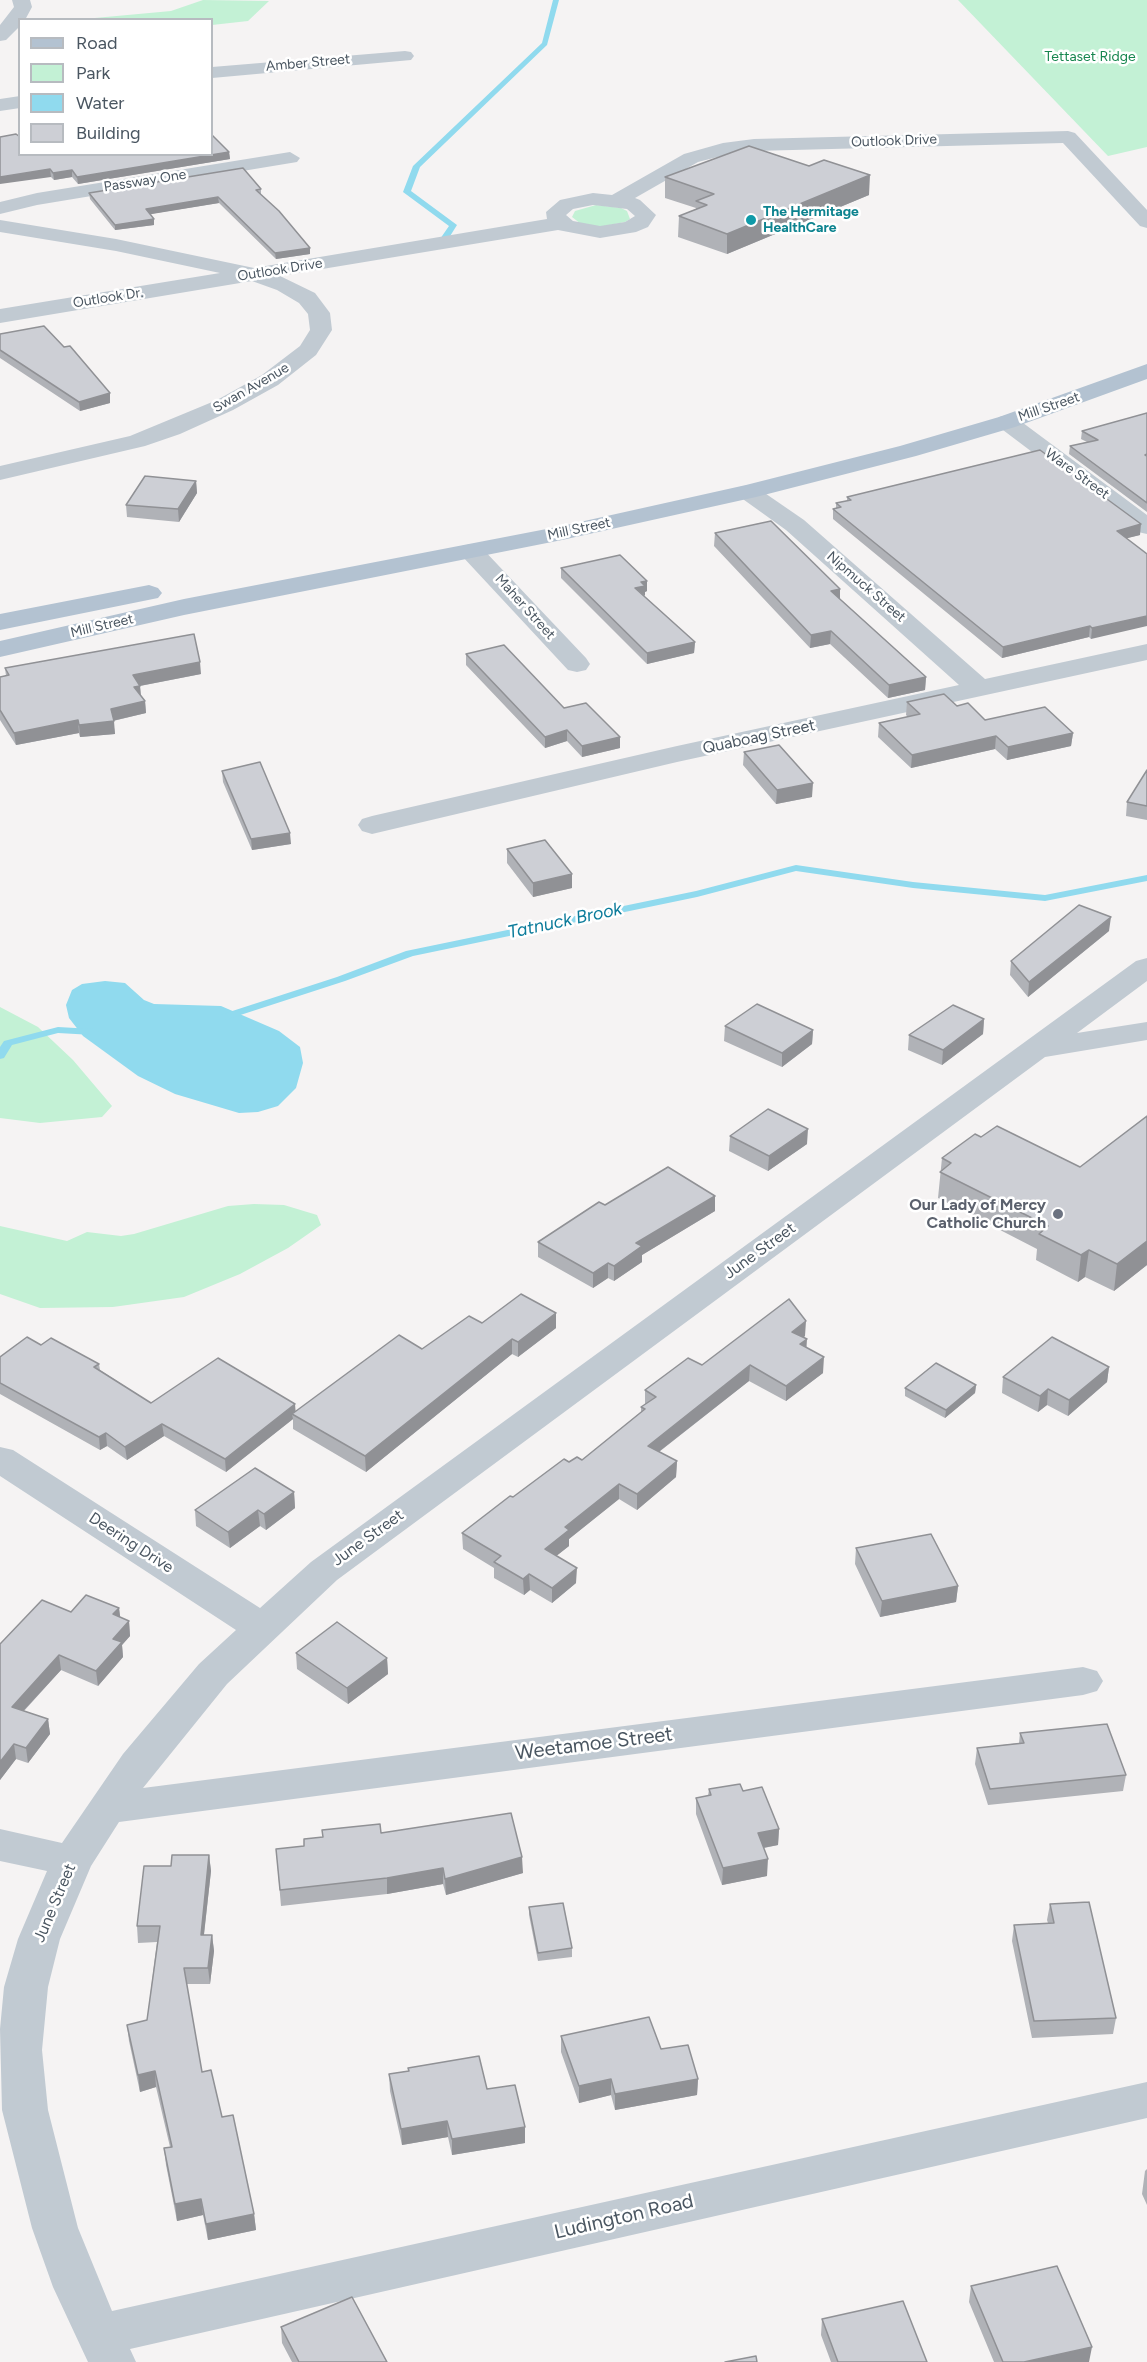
<!DOCTYPE html>
<style>
body{margin:0}
#map{position:relative;width:1147px;height:2362px;overflow:hidden;background:#f5f3f3;font-family:Figtree,sans-serif}
canvas{display:block}
.legend{position:absolute;left:18px;top:18px;width:195px;height:138px;box-sizing:border-box;background:#fff;border:2px solid #b7bbc0;margin:0;padding:8px 10px;list-style:none;font-size:18px;color:#4a5661}
.legend li{display:flex;align-items:center;gap:12px;height:30px}
.legend b{width:30px;border:2px solid #b7bbc0}
</style>
<div id="map">
<canvas width="1147" height="2362"></canvas>
<ul class="legend">
<li><b style="height:8px;background:#b3c2d1"></b>Road</li>
<li><b style="height:16px;background:#c3f1d5"></b>Park</li>
<li><b style="height:16px;background:#90daee"></b>Water</li>
<li><b style="height:16px;background:#cdcfd5"></b>Building</li>
</ul>
</div>
<script>
const context = document.querySelector('canvas').getContext('2d');
context.lineJoin = 'round';
function fill(path, color) {
  context.fillStyle = color;
  context.fill(path, 'evenodd');
}
function shape(rows) {
  const path = new Path2D();
  for (const r of rows) {
    path.moveTo(r[0], r[1]);
    for (let i = 2; i < r.length; i += 2) path.lineTo(r[i], r[i + 1]);
  }
  return path;
}
function trace(path, color, width, dash) {
  context.strokeStyle = color;
  context.lineWidth = width;
  context.lineCap = dash ? 'butt' : 'round';
  context.setLineDash(dash || []);
  context.stroke(path);
}
function label(font, color, halo, rows, align = 'center') {
  context.font = font + ' Figtree,sans-serif';
  context.lineWidth = 5;
  context.setLineDash([]);
  context.textBaseline = 'middle';
  context.strokeStyle = halo;
  context.fillStyle = color;
  for (const [text, x, y, turn = 0] of rows) {
    context.save();
    context.translate(x, y);
    context.rotate((+turn || 0) * Math.PI / 180);
    context.textAlign = isNaN(turn) ? turn : align;
    if (halo) context.strokeText(text, 0, 0);
    context.fillText(text, 0, 0);
    context.restore();
  }
}
fill(shape([
 [203,0,269,1,248,21,212,25,212,20,84,19,171,11],
 [958,0,1147,0,1147,147,1108,156],
 [596,205,621,208,627,211,630,219,625,222,600,227,581,224,572,217,575,211],
 [0,1007,38,1027,73,1060,112,1106,102,1117,40,1123,0,1118],
 [254,1204,284,1205,317,1215,321,1225,288,1248,240,1274,184,1297,113,1307,40,1308,0,1294,0,1226,67,1241,87,1232,121,1236,134,1234,228,1206]
]), '#c3f1d5');
fill(shape([
 [105,981,125,983,144,1000,154,1004,221,1006,279,1031,300,1047,303,1063,296,1088,278,1106,258,1112,239,1113,175,1094,138,1076,83,1036,69,1018,66,1005,72,990,82,984]
]), '#90daee');
fill(shape([
 [553,0,559,0,547,45,420,167,411,191,457,225,447,241,441,241,440,239,449,226,403,192,413,166,542,43,553,0],
 [796,865,913,882,1045,895,1147,875,1147,881,1045,901,913,888,796,871,697,897,413,956,345,981,225,1020,221,1021,215,1018,217,1016,337,977,406,951,696,891,796,865],
 [58,1027,93,1029,99,1032,93,1035,58,1033,12,1045,4,1058,0,1059,0,1047,4,1041,58,1027]
]), '#90daee');
fill(shape([
 [12,0,30,0,32,7,25,20,20,20,20,26,6,40,0,41,0,25,14,7,12,0],
 [405,51,411,52,414,56,411,60,212,78,212,67,405,51],
 [20,96,20,108,0,111,0,99,20,96],
 [1068,131,1075,133,1147,210,1147,228,1140,226,1063,143,754,151,725,155,698,162,635,198,640,200,656,215,648,227,636,232,600,238,558,230,280,276,315,293,330,313,332,330,316,355,278,385,233,410,180,434,145,446,0,480,0,466,130,436,217,400,262,375,300,346,310,330,308,314,299,303,277,290,252,281,0,323,0,309,220,273,116,251,0,232,0,220,116,239,254,268,547,219,546,212,560,200,593,193,612,195,684,154,723,143,754,139,1068,131],
 [593,205,627,209,635,216,625,222,600,226,573,221,566,215,573,209,593,205],
 [290,152,300,158,297,162,37,205,0,214,0,202,37,193,290,152],
 [1007,415,1015,417,1147,515,1147,534,1138,532,999,427,995,422,999,417,1007,415],
 [748,485,756,487,804,520,985,679,1147,644,1147,660,677,762,372,834,362,831,358,825,362,819,372,816,677,746,959,685,786,530,740,497,736,492,740,487,748,485],
 [471,544,480,546,586,658,590,664,586,670,577,672,568,670,462,556,459,551,462,546,471,544],
 [1147,958,1147,981,1077,1033,1147,1022,1147,1040,1045,1057,337,1580,227,1684,143,1788,1083,1667,1097,1671,1103,1681,1097,1691,1083,1695,119,1822,91,1866,60,1939,48,1987,42,2050,48,2110,78,2228,112,2311,1147,2082,1147,2118,130,2349,136,2362,88,2362,53,2287,32,2228,2,2110,0,2029,4,1987,18,1939,47,1871,0,1861,0,1829,62,1843,123,1754,199,1664,236,1630,0,1476,0,1447,13,1450,260,1608,311,1562,1136,961,1147,958]
]), '#c1cad2');
fill(shape([
 [1147,364,1147,379,1015,427,916,456,756,497,562,540,184,615,0,657,0,641,184,599,562,526,746,485,900,446,999,417,1147,364],
 [149,585,158,588,162,593,158,598,0,630,0,614,149,585]
]), '#b3c2d1');
fill(shape([
 [229,152,230,159,78,184,72,177,54,180,51,177,20,154],
 [665,177,869,195,727,254,678,237,679,216,696,209,696,208,665,198],
 [261,189,261,195,310,248,310,254,276,259,219,203,150,214,154,225,115,230,90,199,89,193],
 [0,334,110,393,110,403,80,411,0,358],
 [1147,413,1147,512,1069,454,1070,446,1087,442,1081,439,1082,431],
 [196,481,197,493,179,522,127,517,126,505],
 [847,497,1140,535,1127,538,1091,639,1089,637,1002,658,833,519,833,509,836,508,836,503,847,501],
 [715,533,840,589,840,599,926,677,925,690,888,698,830,644,810,648,714,546],
 [561,568,647,591,645,592,644,596,695,642,694,653,647,664,561,578],
 [466,654,564,708,620,748,582,757,567,741,545,748,466,665],
 [5,668,201,674,140,686,141,696,145,701,146,713,113,721,115,734,80,737,79,733,16,745,0,720,0,677,6,676],
 [907,702,957,706,985,720,1073,733,1071,746,1007,760,995,749,911,768,878,737,879,723,908,717,906,715],
 [744,752,812,797,776,804,743,765],
 [1147,770,1147,820,1126,816,1127,802],
 [222,771,291,844,252,850,223,782],
 [507,849,572,888,533,897,507,863],
 [1109,931,1028,997,1010,975,1011,961],
 [984,1019,983,1034,942,1065,908,1050,909,1035],
 [725,1026,813,1030,812,1044,782,1067,724,1041],
 [1147,1116,1147,1265,1114,1291,1085,1277,1078,1282,1036,1260,1037,1249,938,1198,942,1158,981,1137,1080,1167],
 [730,1136,807,1144,768,1171,729,1151],
 [715,1196,715,1211,642,1255,642,1262,614,1281,608,1278,593,1288,538,1257,538,1242,605,1205],
 [482,1323,556,1328,518,1357,512,1354,366,1472,293,1429,293,1419,226,1472,164,1436,127,1460,107,1446,100,1450,0,1394,0,1357,41,1345,99,1364,100,1370,151,1403,295,1412,422,1349],
 [805,1336,803,1338,806,1348,823,1373,786,1401,749,1381,659,1452,677,1461,676,1477,637,1510,619,1499,569,1539,569,1546,556,1556,576,1583,552,1603,530,1590,524,1595,494,1578,494,1568,463,1549,462,1533,513,1497,569,1462,582,1460,641,1412,641,1407,645,1405,645,1390,702,1365],
 [1109,1367,1107,1382,1068,1416,1047,1405,1038,1412,1002,1393,1003,1377],
 [976,1385,975,1393,945,1418,905,1396,905,1388],
 [294,1492,295,1508,266,1530,260,1526,230,1548,196,1526,195,1510],
 [856,1548,958,1586,956,1602,880,1617,855,1564],
 [119,1608,120,1618,129,1621,130,1636,122,1645,123,1657,98,1686,61,1670,24,1711,48,1719,50,1734,28,1763,16,1759,0,1780,0,1644,71,1612],
 [296,1653,387,1658,388,1674,348,1704,297,1669],
 [1020,1733,1126,1775,1123,1791,988,1805,975,1764,977,1748,1019,1743],
 [709,1789,743,1791,779,1829,778,1845,764,1848,767,1876,722,1885,696,1814,696,1798,708,1796],
 [322,1830,381,1833,523,1873,446,1895,443,1884,387,1894,281,1906,276,1849,304,1846,323,1837],
 [209,1855,211,1871,204,1935,212,1935,214,1951,210,1984,186,1984,202,2072,222,2117,254,2214,256,2230,208,2240,203,2215,177,2221,166,2165,164,2148,170,2147,156,2087,140,2092,129,2041,127,2025,147,2020,157,1942,138,1943,137,1926,171,1866],
 [1050,1904,1116,2018,1113,2034,1032,2038,1012,1941,1014,1925,1048,1923,1047,1920],
 [529,1907,572,1948,572,1957,538,1961,529,1915],
 [561,2036,661,2049,698,2079,697,2095,615,2110,611,2095,579,2103,561,2052],
 [408,2068,487,2089,525,2143,452,2155,448,2137,402,2145,390,2091,389,2074,408,2071],
 [1147,2169,1147,2205,1142,2194,1145,2171],
 [971,2286,1089,2362,994,2362,969,2302],
 [822,2319,927,2362,831,2362,821,2335],
 [281,2327,387,2362,292,2362,282,2343]
]), '#b0b2b7');
fill(shape([
 [229,152,230,159,78,184,77,177],
 [50,169,51,177,0,184,0,177],
 [72,170,72,177,54,180,53,173],
 [870,175,869,195,727,254,727,234],
 [218,197,219,203,146,215,146,209],
 [154,219,154,225,115,230,115,225],
 [310,248,310,254,276,259,275,253],
 [110,393,110,403,80,411,79,402],
 [196,481,197,493,179,522,178,509],
 [1141,524,1140,535,1116,541,1117,531],
 [647,581,647,591,645,592,645,596,635,588,641,582],
 [840,589,840,602,831,591],
 [1147,616,1147,626,1091,639,1092,628],
 [1090,626,1089,637,1002,658,1003,647],
 [831,631,830,644,810,648,811,635],
 [695,642,694,653,647,664,647,653],
 [200,662,201,674,134,687,133,675],
 [926,677,925,690,888,698,889,685],
 [140,686,141,698,134,687],
 [145,701,146,713,112,721,111,709],
 [78,720,79,733,16,745,14,733],
 [114,721,115,734,80,737,79,725],
 [567,730,567,741,545,748,545,737],
 [1073,733,1071,746,1007,760,1008,747],
 [996,736,995,749,911,768,912,755],
 [620,737,620,748,582,757,582,746],
 [813,783,812,797,776,804,777,790],
 [290,833,291,844,252,850,251,839],
 [572,874,572,888,533,897,533,883],
 [1111,917,1109,931,1028,997,1029,982],
 [984,1019,983,1034,942,1065,943,1050],
 [813,1030,812,1044,782,1067,782,1053],
 [808,1129,807,1144,768,1171,769,1156],
 [715,1196,715,1211,642,1255,642,1262,614,1281,614,1266,636,1243],
 [1147,1241,1147,1265,1114,1291,1117,1264],
 [1089,1250,1085,1277,1078,1282,1081,1255],
 [608,1263,608,1278,593,1288,593,1273],
 [556,1313,556,1328,518,1357,518,1342],
 [806,1321,805,1336,792,1347,792,1332],
 [512,1339,512,1354,366,1472,365,1456],
 [807,1339,806,1355,800,1344],
 [824,1357,823,1373,786,1401,786,1386],
 [750,1365,749,1381,647,1461,648,1446],
 [1109,1367,1107,1382,1068,1416,1069,1400],
 [976,1385,975,1393,945,1418,946,1410],
 [1048,1389,1047,1405,1038,1412,1040,1396],
 [295,1404,296,1416,292,1414,293,1419,226,1472,225,1459],
 [162,1424,164,1436,127,1460,125,1447],
 [106,1433,107,1446,100,1450,99,1437],
 [677,1461,676,1477,637,1510,637,1494],
 [619,1484,619,1499,569,1539,569,1546,545,1565,545,1549,565,1527],
 [294,1492,295,1508,266,1530,264,1514],
 [258,1510,260,1526,230,1548,228,1532],
 [577,1568,576,1583,552,1603,552,1588],
 [529,1574,530,1590,524,1595,523,1579],
 [958,1586,956,1602,880,1617,882,1601],
 [119,1608,121,1623,113,1614],
 [129,1621,130,1636,122,1645,123,1657,98,1686,96,1671,113,1639],
 [59,1655,61,1670,14,1721,12,1707],
 [387,1658,388,1674,348,1704,347,1688],
 [48,1719,50,1734,28,1763,26,1748],
 [14,1744,16,1759,0,1780,0,1762],
 [779,1829,778,1845,757,1849,758,1833],
 [209,1855,211,1871,202,1951,201,1935],
 [522,1857,523,1873,446,1895,445,1879],
 [768,1859,767,1876,722,1885,723,1868],
 [443,1868,443,1884,387,1894,387,1878],
 [212,1935,214,1951,210,1984,208,1968],
 [155,2071,156,2087,140,2092,138,2075],
 [611,2079,611,2095,579,2103,579,2086],
 [698,2079,697,2095,615,2110,615,2094],
 [447,2121,448,2137,402,2145,401,2129],
 [525,2127,525,2143,452,2155,452,2139],
 [201,2199,203,2215,177,2221,175,2204],
 [254,2214,256,2230,208,2240,206,2224],
 [1092,2347,1089,2362,1024,2362]
]), '#909195');
const building = shape([
 [16,134,20,137,20,154,212,154,212,135,229,152,77,177,72,170,53,173,50,169,0,177,0,137,16,134],
 [749,146,809,166,824,160,870,175,727,234,679,216,707,205,696,201,714,194,665,177,749,146],
 [243,168,261,189,256,190,279,211,310,248,275,253,218,197,146,209,154,219,115,225,89,193,243,168],
 [44,326,64,347,70,346,110,393,79,402,0,350,0,334,44,326],
 [1147,413,1147,454,1145,455,1147,456,1147,503,1070,446,1098,440,1082,431,1147,413],
 [1040,450,1141,524,1117,531,1147,554,1147,616,1092,628,1090,626,1003,647,833,509,841,507,836,503,851,500,847,497,1040,450],
 [145,476,196,481,178,509,126,505,145,476],
 [771,521,840,589,831,591,926,677,889,685,831,631,811,635,715,533,771,521],
 [620,555,647,581,641,582,645,586,635,588,695,642,647,653,561,568,620,555],
 [194,634,200,662,133,675,140,686,134,687,145,701,111,709,114,721,79,725,78,720,14,733,0,710,0,677,9,675,5,668,194,634],
 [504,645,564,708,586,703,620,737,582,746,567,730,545,737,466,654,504,645],
 [944,694,957,706,968,703,985,720,1045,707,1073,733,1008,747,996,736,912,755,879,723,920,714,907,702,944,694],
 [779,745,813,783,777,790,744,752,779,745],
 [260,762,290,833,251,839,222,771,260,762],
 [1147,770,1147,806,1127,802,1147,770],
 [545,840,572,874,533,883,507,849,545,840],
 [1079,905,1111,917,1029,982,1011,961,1079,905],
 [757,1004,813,1030,782,1053,725,1026,757,1004],
 [953,1005,984,1019,943,1050,909,1035,953,1005],
 [768,1109,808,1129,769,1156,730,1136,768,1109],
 [1147,1116,1147,1241,1117,1264,1089,1250,1081,1255,1039,1234,1048,1226,940,1172,951,1163,942,1158,975,1134,981,1137,997,1126,1080,1167,1147,1116],
 [668,1167,715,1196,636,1243,642,1246,614,1266,608,1263,593,1273,538,1242,599,1202,605,1205,668,1167],
 [521,1294,556,1313,518,1342,512,1339,365,1456,292,1414,399,1335,422,1349,469,1316,482,1323,521,1294],
 [789,1299,806,1321,792,1332,807,1339,800,1344,824,1357,786,1386,750,1365,648,1446,677,1461,637,1494,619,1484,565,1527,569,1530,545,1549,577,1568,552,1588,529,1574,523,1579,494,1562,501,1556,462,1533,510,1496,513,1497,564,1459,569,1462,577,1457,582,1460,645,1409,641,1407,656,1397,645,1390,688,1358,702,1365,789,1299],
 [27,1337,41,1345,51,1338,99,1364,94,1367,151,1403,218,1358,295,1404,225,1459,162,1424,125,1447,106,1433,99,1437,0,1383,0,1357,27,1337],
 [1052,1337,1109,1367,1069,1400,1048,1389,1040,1396,1003,1377,1052,1337],
 [936,1363,976,1385,946,1410,905,1388,936,1363],
 [255,1468,294,1492,264,1514,258,1510,228,1532,195,1510,255,1468],
 [931,1534,958,1586,882,1601,856,1548,931,1534],
 [86,1595,119,1608,113,1614,129,1621,113,1639,122,1642,96,1671,59,1655,12,1707,48,1719,26,1748,14,1744,0,1762,0,1644,42,1600,71,1612,86,1595],
 [337,1622,387,1658,347,1688,296,1653,337,1622],
 [1107,1724,1126,1775,990,1789,977,1748,1024,1743,1020,1733,1107,1724],
 [740,1784,743,1791,762,1787,779,1829,758,1833,768,1859,723,1868,696,1798,711,1795,709,1789,740,1784],
 [511,1813,522,1857,445,1879,443,1868,387,1878,280,1890,276,1849,304,1846,304,1839,323,1837,322,1830,380,1824,381,1833,511,1813],
 [172,1855,209,1855,201,1935,212,1935,208,1968,184,1968,202,2072,211,2070,222,2117,233,2115,254,2214,206,2224,201,2199,175,2204,164,2148,172,2147,155,2071,138,2075,127,2025,147,2020,160,1926,137,1926,144,1866,171,1866,172,1855],
 [1089,1902,1116,2018,1034,2021,1014,1925,1054,1923,1050,1904,1089,1902],
 [563,1903,572,1948,538,1953,529,1907,563,1903],
 [649,2017,661,2049,688,2045,698,2079,615,2094,611,2079,579,2086,561,2036,649,2017],
 [479,2056,487,2089,515,2085,525,2127,452,2139,447,2121,401,2129,389,2074,409,2071,408,2068,479,2056],
 [1057,2266,1092,2347,1024,2362,1003,2362,971,2286,1057,2266],
 [352,2297,387,2362,299,2362,281,2327,352,2297],
 [903,2301,927,2362,838,2362,822,2319,903,2301],
 [756,2356,757,2362,725,2362,756,2356]
]);
fill(building, '#cdcfd5');
trace(building, '#909195', 1.5);
for (const [x, y, r, color] of [
 [751,220,6,"#0f9aa8"],
 [1058,1214,6,"#6b7280"]
]) {
  const dot = new Path2D();
  dot.arc(x, y, r, 0, 2 * Math.PI);
  context.fillStyle = color;
  context.fill(dot);
  trace(dot, '#fff', 2);
}
label('14px', '#17864f', '#fff', [
 ["Tettaset Ridge",1090,57]
]);
label('14px', '#4a5661', '#fff', [
 ["Amber Street",308,63,-5],
 ["Outlook Drive",894,141,-2],
 ["Passway One",145,181,-9],
 ["Outlook Drive",280,270,-9],
 ["Outlook Dr.",108,298,-9],
 ["Swan Avenue",251,388,-30],
 ["Mill Street",1049,407,-19],
 ["Ware Street",1077,474,36],
 ["Mill Street",579,529,-12],
 ["Nipmuck Street",866,587,41],
 ["Maher Street",525,607,48],
 ["Mill Street",102,626,-13]
]);
label('bold 14px', '#0d838f', '#fff', [
 ["The Hermitage",763,212],
 ["HealthCare",763,228]
], 'left');
label('16px', '#4a5661', '#fff', [
 ["Quaboag Street",759,737,-12],
 ["June Street",760,1251,-36],
 ["June Street",368,1538,-36],
 ["Deering Drive",131,1543,33],
 ["June Street",55,1903,-67]
]);
label('bold 16px', '#5b616d', '#fff', [
 ["Our Lady of Mercy",1046,1205],
 ["Catholic Church",1046,1223]
], 'right');
label('italic 18px', '#0c7c9b', '#fff', [
 ["Tatnuck Brook",565,921,-12]
]);
label('20px', '#4a5661', '#fff', [
 ["Weetamoe Street",594,1744,-7],
 ["Ludington Road",624,2217,-13]
]);
</script>
